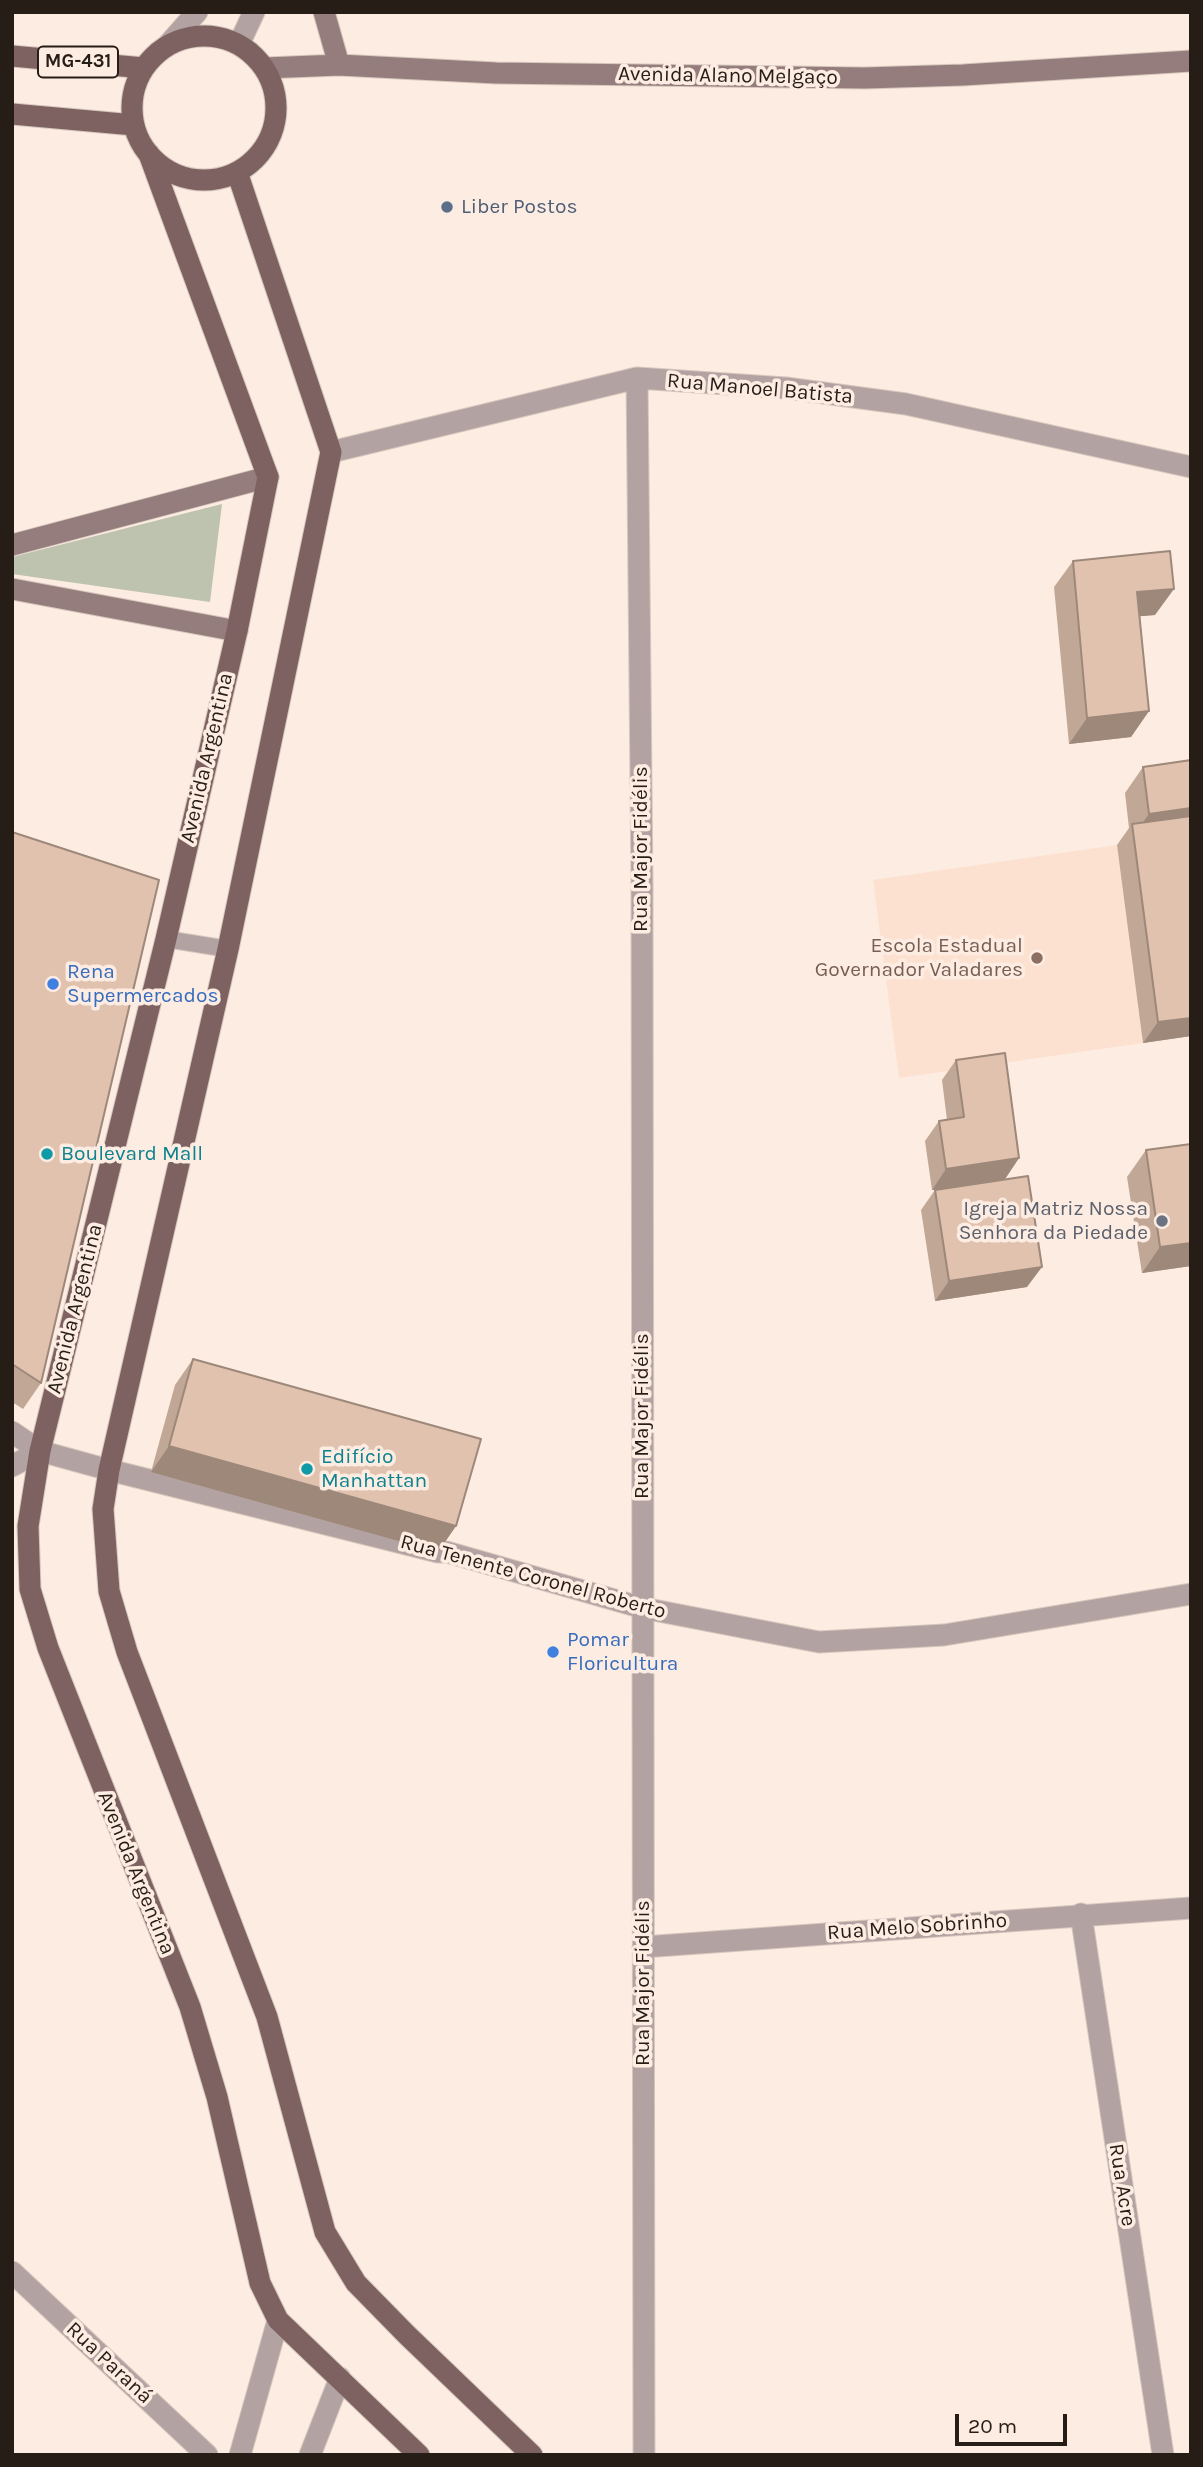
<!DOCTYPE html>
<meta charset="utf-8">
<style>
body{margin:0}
#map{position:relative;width:1203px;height:2467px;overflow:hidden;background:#fdece2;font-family:Karla,sans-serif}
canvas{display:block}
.frame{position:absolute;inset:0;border:14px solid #271d17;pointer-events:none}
.scale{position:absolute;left:955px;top:2414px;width:112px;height:32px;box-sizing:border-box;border:4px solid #271d17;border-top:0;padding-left:9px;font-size:21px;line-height:24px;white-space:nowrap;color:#271d17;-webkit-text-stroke:5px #fdece2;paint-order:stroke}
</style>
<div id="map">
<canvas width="1203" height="2467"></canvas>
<div class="frame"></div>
<div class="scale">20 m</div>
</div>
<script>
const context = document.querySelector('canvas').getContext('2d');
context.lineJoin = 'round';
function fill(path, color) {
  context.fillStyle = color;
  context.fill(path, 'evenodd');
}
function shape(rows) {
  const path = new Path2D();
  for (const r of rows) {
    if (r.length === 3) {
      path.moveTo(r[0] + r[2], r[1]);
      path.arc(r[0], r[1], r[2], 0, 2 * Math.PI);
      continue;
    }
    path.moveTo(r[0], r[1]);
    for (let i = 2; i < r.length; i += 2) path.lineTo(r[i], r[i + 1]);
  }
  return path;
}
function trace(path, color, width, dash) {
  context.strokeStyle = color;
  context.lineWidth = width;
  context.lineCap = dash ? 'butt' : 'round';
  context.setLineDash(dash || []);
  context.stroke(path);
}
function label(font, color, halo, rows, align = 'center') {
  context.font = font + ' Karla,sans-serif';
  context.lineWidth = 7;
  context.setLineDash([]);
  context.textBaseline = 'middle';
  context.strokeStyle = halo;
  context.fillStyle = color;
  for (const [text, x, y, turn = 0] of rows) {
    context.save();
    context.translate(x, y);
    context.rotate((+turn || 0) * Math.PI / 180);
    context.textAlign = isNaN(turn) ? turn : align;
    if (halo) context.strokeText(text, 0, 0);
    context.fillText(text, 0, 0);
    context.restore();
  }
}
fill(shape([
 [1117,845,1191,1036,899,1078,873,880]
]), '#fce1d0');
fill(shape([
 [222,504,210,602,12,574,12,557]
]), '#bdc3ae');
const lane = shape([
 [166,939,228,949]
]);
const street = shape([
 [239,44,254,12],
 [167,46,197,12],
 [637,378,642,885,644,2455],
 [331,452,637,378,786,388,906,404,1191,467],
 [12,1432,40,1451,109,1470,438,1552,447,1552,643,1608,819,1642,944,1635,1191,1594],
 [12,1466,40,1451],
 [1081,1914,1163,2455],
 [643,1947,1191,1908],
 [12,2272,207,2455],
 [240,2455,278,2320],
 [310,2455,340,2378]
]);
const secondary = shape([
 [324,12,339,65],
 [265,68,339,65,496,73,865,78,963,75,1191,61],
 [12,545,268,477],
 [12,589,237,631]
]);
const primary = shape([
 [204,108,72],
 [12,56,144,68],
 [12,114,134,125],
 [149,154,268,477,237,631,166,939,40,1451,28,1526,30,1589,48,1648,190,2007,217,2097,260,2283,278,2320,419,2455],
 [237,172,331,452,228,949,109,1470,103,1509,109,1591,127,1652,267,2017,325,2232,356,2283,407,2335,532,2455]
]);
trace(lane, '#d6c7bd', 18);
trace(street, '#d6c7bd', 23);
trace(secondary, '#d6c7bd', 23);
trace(primary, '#d6c7bd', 23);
trace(lane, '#b2a2a2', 16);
trace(street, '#b2a2a2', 21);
trace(secondary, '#947d7c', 21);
trace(primary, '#7e6261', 21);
fill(shape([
 [1073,561,1155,615,1140,616,1149,711,1131,737,1069,744,1054,587],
 [1143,767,1191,1036,1143,1043,1117,845,1129,828,1125,793],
 [12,832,41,1383,23,1409,12,1402],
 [956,1060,1019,1158,1005,1179,932,1190,925,1141,939,1121,947,1120,942,1080],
 [1191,1144,1191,1266,1142,1273,1127,1177,1146,1150],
 [935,1190,1027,1287,935,1301,921,1210],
 [193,1359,456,1526,438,1552,151,1472,175,1385]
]), '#c1a796');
fill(shape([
 [1174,589,1155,615,1119,618,1137,592],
 [1149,711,1131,737,1069,744,1087,718],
 [1191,808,1191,832,1133,836,1149,814],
 [1191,1018,1191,1036,1143,1043,1158,1022],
 [1019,1158,1005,1179,932,1190,946,1169],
 [1191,1243,1191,1266,1142,1273,1160,1247],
 [1042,1267,1027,1287,935,1301,949,1281],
 [169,1446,456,1526,438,1552,151,1472]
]), '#9d887a');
const building = shape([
 [1170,551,1174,589,1137,592,1149,711,1087,718,1073,561,1170,551],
 [1191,760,1191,808,1149,814,1143,767,1191,760],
 [1191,816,1191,1018,1158,1022,1132,824,1191,816],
 [12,832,159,880,41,1383,12,1364,12,832],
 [1005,1053,1019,1158,946,1169,939,1121,964,1117,956,1060,1005,1053],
 [1191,1144,1191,1243,1160,1247,1146,1150,1191,1144],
 [1028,1176,1042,1267,949,1281,935,1190,1028,1176],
 [193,1359,481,1439,456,1526,169,1446,193,1359]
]);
fill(building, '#e0c2af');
trace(building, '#9d887a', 2);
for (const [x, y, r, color] of [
 [447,207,7,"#5c6f8a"],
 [1037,958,7,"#8d6e63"],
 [53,984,7,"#3f7fe0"],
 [47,1154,7,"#0f9aa8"],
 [1162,1221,7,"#6b7280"],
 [307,1469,7,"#0f9aa8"],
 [553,1652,7,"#3f7fe0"]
]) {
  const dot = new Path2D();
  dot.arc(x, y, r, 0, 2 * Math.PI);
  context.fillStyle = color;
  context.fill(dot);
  trace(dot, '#fdece2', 2.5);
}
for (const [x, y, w] of [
 [78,62,80]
]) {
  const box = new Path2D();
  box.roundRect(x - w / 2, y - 15.5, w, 31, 5);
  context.fillStyle = '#fdece2';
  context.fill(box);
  trace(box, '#271d17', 2);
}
label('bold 19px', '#271d17', null, [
 ["MG-431",78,62]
]);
label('21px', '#271d17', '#fdece2', [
 ["Avenida Alano Melgaço",728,76,1],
 ["Rua Manoel Batista",760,389,5],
 ["Avenida Argentina",207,758,-77],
 ["Rua Major Fidélis",641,849,-90],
 ["Avenida Argentina",75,1309,-76],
 ["Rua Major Fidélis",642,1416,-90],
 ["Rua Tenente Coronel Roberto",533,1577,15],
 ["Avenida Argentina",136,1873,68],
 ["Rua Melo Sobrinho",917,1927,-4],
 ["Rua Major Fidélis",643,1983,-90],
 ["Rua Acre",1122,2185,81],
 ["Rua Paraná",109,2363,43]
]);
label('21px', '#4e5e75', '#fdece2', [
 ["Liber Postos",461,207]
], 'left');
label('21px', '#785e54', '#fdece2', [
 ["Escola Estadual",1023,946],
 ["Governador Valadares",1023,970]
], 'right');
label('21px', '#366cbe', '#fdece2', [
 ["Rena",67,972],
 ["Supermercados",67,996],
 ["Pomar",567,1640],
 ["Floricultura",567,1664]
], 'left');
label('21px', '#0d838f', '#fdece2', [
 ["Boulevard Mall",61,1154],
 ["Edifício",321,1457],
 ["Manhattan",321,1481]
], 'left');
label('21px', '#5b616d', '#fdece2', [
 ["Igreja Matriz Nossa",1148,1209],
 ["Senhora da Piedade",1148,1233]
], 'right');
</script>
